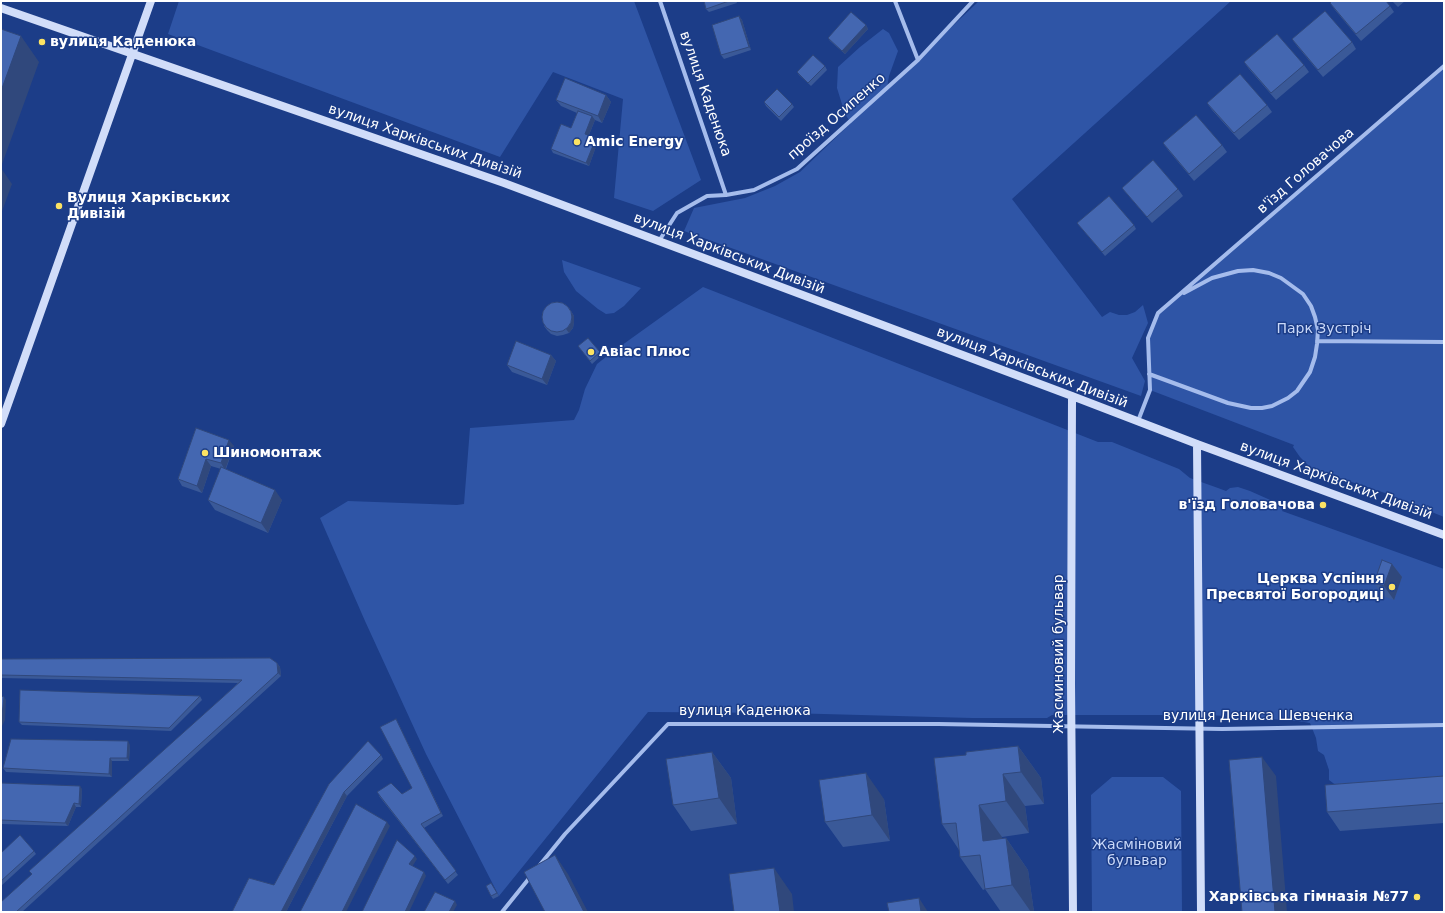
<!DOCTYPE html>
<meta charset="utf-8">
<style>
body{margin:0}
#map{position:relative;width:1445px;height:913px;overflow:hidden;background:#1c3d88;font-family:"DejaVu Sans",sans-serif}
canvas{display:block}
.frame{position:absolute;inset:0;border:2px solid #fff;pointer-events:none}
</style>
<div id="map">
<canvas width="1445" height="913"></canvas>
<div class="frame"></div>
</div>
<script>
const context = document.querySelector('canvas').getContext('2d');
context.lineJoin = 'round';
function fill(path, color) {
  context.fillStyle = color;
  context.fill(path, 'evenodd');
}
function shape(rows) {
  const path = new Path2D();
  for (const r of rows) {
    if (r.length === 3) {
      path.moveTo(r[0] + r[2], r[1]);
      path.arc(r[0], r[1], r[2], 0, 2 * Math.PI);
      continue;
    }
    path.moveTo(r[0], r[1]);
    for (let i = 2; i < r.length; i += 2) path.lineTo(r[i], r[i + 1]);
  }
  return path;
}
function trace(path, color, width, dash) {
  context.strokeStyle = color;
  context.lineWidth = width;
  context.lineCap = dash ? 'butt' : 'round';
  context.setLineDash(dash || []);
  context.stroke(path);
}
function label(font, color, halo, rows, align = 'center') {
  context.font = font + ' "DejaVu Sans",sans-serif';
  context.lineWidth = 3;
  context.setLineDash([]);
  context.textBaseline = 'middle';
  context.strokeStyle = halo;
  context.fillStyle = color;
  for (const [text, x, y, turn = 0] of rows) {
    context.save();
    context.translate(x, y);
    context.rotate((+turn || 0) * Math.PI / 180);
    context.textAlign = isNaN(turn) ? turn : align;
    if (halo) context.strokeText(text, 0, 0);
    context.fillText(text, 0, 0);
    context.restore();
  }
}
fill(shape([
 [179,1,634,1,701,180,653,211,614,198,623,99,553,72,500,157,168,34],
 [979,1,1231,1,1012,199,1102,317,1110,312,1119,315,1127,315,1135,312,1143,305,1148,323,1132,358,1145,381,1141,396,684,231,694,208,745,198,775,186,800,172,851,123,845,114,837,88,838,67,860,47,883,29,889,33,898,51,889,76,887,88],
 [1444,66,1444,517,1385,493,1312,469,1300,457,1293,447,1294,445,1150,390,1148,338,1158,313],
 [562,260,641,288,624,306,614,313,606,314,598,309,576,291,564,272],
 [703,287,1098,442,1112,442,1179,469,1190,478,1218,488,1226,491,1230,488,1238,487,1250,491,1286,507,1282,511,1444,569,1444,787,1337,786,1329,780,1329,770,1324,755,1318,751,1316,738,1310,723,1298,721,1209,715,1052,715,1047,718,972,718,786,713,648,712,499,896,426,754,365,621,320,518,348,501,457,505,464,504,470,428,574,420,579,410,585,389,597,364,611,353],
 [1112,777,1163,777,1181,791,1182,912,1092,912,1091,795]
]), '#2f55a6');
trace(shape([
 [660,1,726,195],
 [895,1,918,60],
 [659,241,677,213,707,196,726,195,754,190,797,169,918,60,973,1],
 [1317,341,1444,342],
 [1149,374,1228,403,1251,408,1262,408,1272,406,1288,398,1297,391,1310,372,1315,357,1317,344,1318,330,1315,317,1311,306,1303,294,1281,278,1269,273,1253,270,1238,271,1212,278,1184,293],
 [1138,421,1150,390,1148,338,1158,313,1444,66],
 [539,866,565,834,668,724,938,724,1222,729,1444,725],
 [502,912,531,876]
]), '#a5bcec', 4);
trace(shape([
 [1,8,504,183,1072,396,1197,444,1444,535],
 [1072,396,1071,684,1073,912],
 [1,424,151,1],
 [1197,444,1201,912]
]), '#d1ddf9', 8);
fill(shape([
 [704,1,736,1,737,3,709,12,706,9],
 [1392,1,1405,1,1398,7],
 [1330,3,1390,6,1394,12,1361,41,1335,10],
 [739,16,742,20,751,50,724,59,721,55],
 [866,25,868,29,845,54,830,41,828,38],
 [1292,39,1352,42,1356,49,1323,77,1297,46],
 [1244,62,1304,65,1309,72,1276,100,1249,69],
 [825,66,827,70,811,86,799,75,797,72],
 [606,95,611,102,602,123,595,120,589,135,598,141,589,166,553,153,551,149,571,128,577,113,561,106,556,100],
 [764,102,792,104,794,107,781,121,766,106],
 [1207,103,1267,105,1272,112,1239,140,1212,110],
 [1163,143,1222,145,1227,152,1194,181,1168,150],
 [1122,188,1178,189,1183,196,1152,223,1127,194],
 [1077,223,1134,225,1136,229,1105,256],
 [571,311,574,316,574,322,573,328,569,333,563,335,557,336,551,334,547,330,544,326],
 [578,346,600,352,602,355,592,364],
 [551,355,556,361,547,385,512,372,507,365],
 [196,428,234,446,226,469,282,500,268,533,215,510,208,500,221,469,211,466,202,493,182,486,178,479],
 [1392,564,1402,577,1394,600,1383,596,1374,583],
 [1,659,277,663,280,667,281,676,22,912,1,912,32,874,238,683,1,678],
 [200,696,202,700,171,731,22,725,19,722],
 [398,723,443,816,424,828,458,875,448,884,379,796,402,794,412,788],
 [130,745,129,761,112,761,112,777,6,772,3,768],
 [1018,746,1041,778,1044,804,1025,806,1029,833,1002,837,1002,838,1006,838,1028,870,1034,912,1001,912,985,889,983,890,960,857,959,850,942,824],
 [712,752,731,778,737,824,691,831,673,805],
 [381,755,383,759,347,796,286,912,232,912,274,885,329,784],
 [1444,776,1444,823,1340,831,1327,812],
 [1,783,82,789,81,807,76,807,68,826,1,824],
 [884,799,890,841,843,847,825,822],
 [34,851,36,854,1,886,1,853],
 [491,883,499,896,493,899,491,896]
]), '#3a5998');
fill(shape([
 [739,16,742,20,751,50,749,47],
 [866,25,868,29,845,54,842,51],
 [21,36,39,62,1,167,1,91],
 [606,95,611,102,602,123,598,116],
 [592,116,595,120,588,137,585,134],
 [596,138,598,141,589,166,586,163],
 [1,168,12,184,1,214],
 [569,308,574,316,574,322,573,328,569,333,566,329],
 [551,355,556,361,547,385,542,379],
 [229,440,234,446,225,470,221,463],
 [206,459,211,466,202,493,197,486],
 [275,490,282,500,268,533,261,523],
 [1392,564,1402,577,1394,600,1384,586],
 [277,663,280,667,281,676,278,673],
 [4,697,6,700,5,720,1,728,1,719],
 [396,719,398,723,443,816,441,813],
 [128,741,130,745,129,761,127,758],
 [1018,746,1041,778,1044,804,1021,772],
 [712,752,731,778,737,824,719,798],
 [1262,757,1276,776,1287,912,1275,912],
 [110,758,112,761,112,777,109,774],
 [866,773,884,799,890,841,872,815],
 [1003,774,1025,806,1029,833,1006,801],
 [80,786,82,789,81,807,79,804],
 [344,792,347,796,286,912,281,912],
 [74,803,76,807,68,826,65,823],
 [979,805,1002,837,1006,873,983,841],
 [387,822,390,826,346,912,342,912],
 [1006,838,1028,870,1034,912,1031,912,1012,885],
 [555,855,568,874,588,912,584,912],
 [415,856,417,859,412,867,409,864],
 [774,868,792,894,794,912,780,912],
 [424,872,426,876,409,912,405,912],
 [919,898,928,912,921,912],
 [455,901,457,905,453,912,449,912]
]), '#30487c');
const building = shape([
 [704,1,729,1,706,9,704,1],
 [1332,1,1386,1,1390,6,1356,34,1330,3,1332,1],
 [1325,11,1352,42,1318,70,1292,39,1325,11],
 [851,12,866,25,842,51,828,38,851,12],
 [739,16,749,47,721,55,712,25,739,16],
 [1,29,21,36,1,91,1,29],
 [1277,34,1304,65,1271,93,1244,62,1277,34],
 [813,55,825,66,808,83,797,72,813,55],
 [1240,74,1267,105,1234,133,1207,103,1240,74],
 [565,78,606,95,598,116,556,100,565,78],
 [777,89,792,104,779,117,764,102,777,89],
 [578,111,592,116,585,134,596,138,586,163,551,149,561,124,571,128,578,111],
 [1196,115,1222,145,1189,174,1163,143,1196,115],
 [1153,160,1178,189,1147,217,1122,188,1153,160],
 [1109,196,1134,225,1102,252,1077,223,1109,196],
 [557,317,15],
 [588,338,600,352,590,361,578,346,588,338],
 [516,341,551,355,542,379,507,365,516,341],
 [196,428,229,440,221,463,206,459,197,486,178,479,196,428],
 [221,467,275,490,261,523,208,500,221,467],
 [1382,560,1392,564,1384,586,1374,583,1382,560],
 [270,658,277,663,278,673,16,912,1,912,1,902,32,874,29,871,242,680,1,675,1,659,270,658],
 [20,690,200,696,169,728,19,722,20,690],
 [1,696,4,697,2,716,1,719,1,696],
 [396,719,441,813,421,824,456,871,445,880,377,792,391,783,402,794,412,788,380,727,396,719],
 [11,739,128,741,127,758,110,758,109,774,3,768,11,739],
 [368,741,381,755,344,792,281,912,232,912,249,878,274,885,329,784,368,741],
 [1018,746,1021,772,1003,774,1006,801,979,805,983,841,1006,838,1012,885,985,889,980,855,960,857,956,823,942,824,934,758,966,755,966,752,1018,746],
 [712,752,719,798,673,805,666,759,712,752],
 [1262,757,1275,912,1242,912,1229,760,1262,757],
 [866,773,872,815,825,822,819,780,866,773],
 [1444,776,1444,803,1327,812,1325,785,1444,776],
 [1,783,80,786,79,804,74,803,65,823,1,820,1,783],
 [356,804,387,822,342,912,300,912,356,804],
 [20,835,34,851,1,881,1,853,20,835],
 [397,840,415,856,409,864,424,872,405,912,362,912,397,840],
 [555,855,584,912,545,912,524,872,555,855],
 [774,868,780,912,734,912,729,874,774,868],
 [491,883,497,893,491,896,486,886,491,883],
 [435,892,455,901,449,912,424,912,435,892],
 [919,898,921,912,889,912,887,903,919,898]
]);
fill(building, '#4467b1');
trace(building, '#30487c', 1);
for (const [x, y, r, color] of [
 [42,42,4,"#fce363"],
 [577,142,4,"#fce363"],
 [59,206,4,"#fce363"],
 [591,352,4,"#fce363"],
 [205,453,4,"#fce363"],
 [1323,505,4,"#fce363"],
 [1392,587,4,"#fce363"],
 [1417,897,4,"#fce363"]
]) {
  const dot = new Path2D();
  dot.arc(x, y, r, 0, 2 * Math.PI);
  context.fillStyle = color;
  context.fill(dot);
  trace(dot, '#1c3d88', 1.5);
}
label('bold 14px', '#fff', '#1c3d88', [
 ["вулиця Каденюка",50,42],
 ["Amic Energy",585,142],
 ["Вулиця Харківських",67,198],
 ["Дивізій",67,214],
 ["Авіас Плюс",599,352],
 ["Шиномонтаж",213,453],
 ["в'їзд Головачова",1315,505,"right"],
 ["Церква Успіння",1384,579,"right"],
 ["Пресвятої Богородиці",1384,595,"right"],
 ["Харківська гімназія №77",1409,897,"right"]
], 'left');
label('14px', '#fff', '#1c3d88', [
 ["вулиця Каденюка",705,94,71],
 ["проїзд Осипенко",837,117,-41],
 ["вулиця Харківських Дивізій",425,142,19],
 ["в'їзд Головачова",1306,171,-41],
 ["вулиця Харківських Дивізій",729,254,21],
 ["вулиця Харківських Дивізій",1032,368,21],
 ["вулиця Харківських Дивізій",1336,481,20],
 ["Жасминовий бульвар",1059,654,-90],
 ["вулиця Каденюка",745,711],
 ["вулиця Дениса Шевченка",1258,716]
]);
label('14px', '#cad9f9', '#1c3d88', [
 ["Парк Зустріч",1324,329],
 ["Жасміновий",1137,845],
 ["бульвар",1137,861]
]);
</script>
